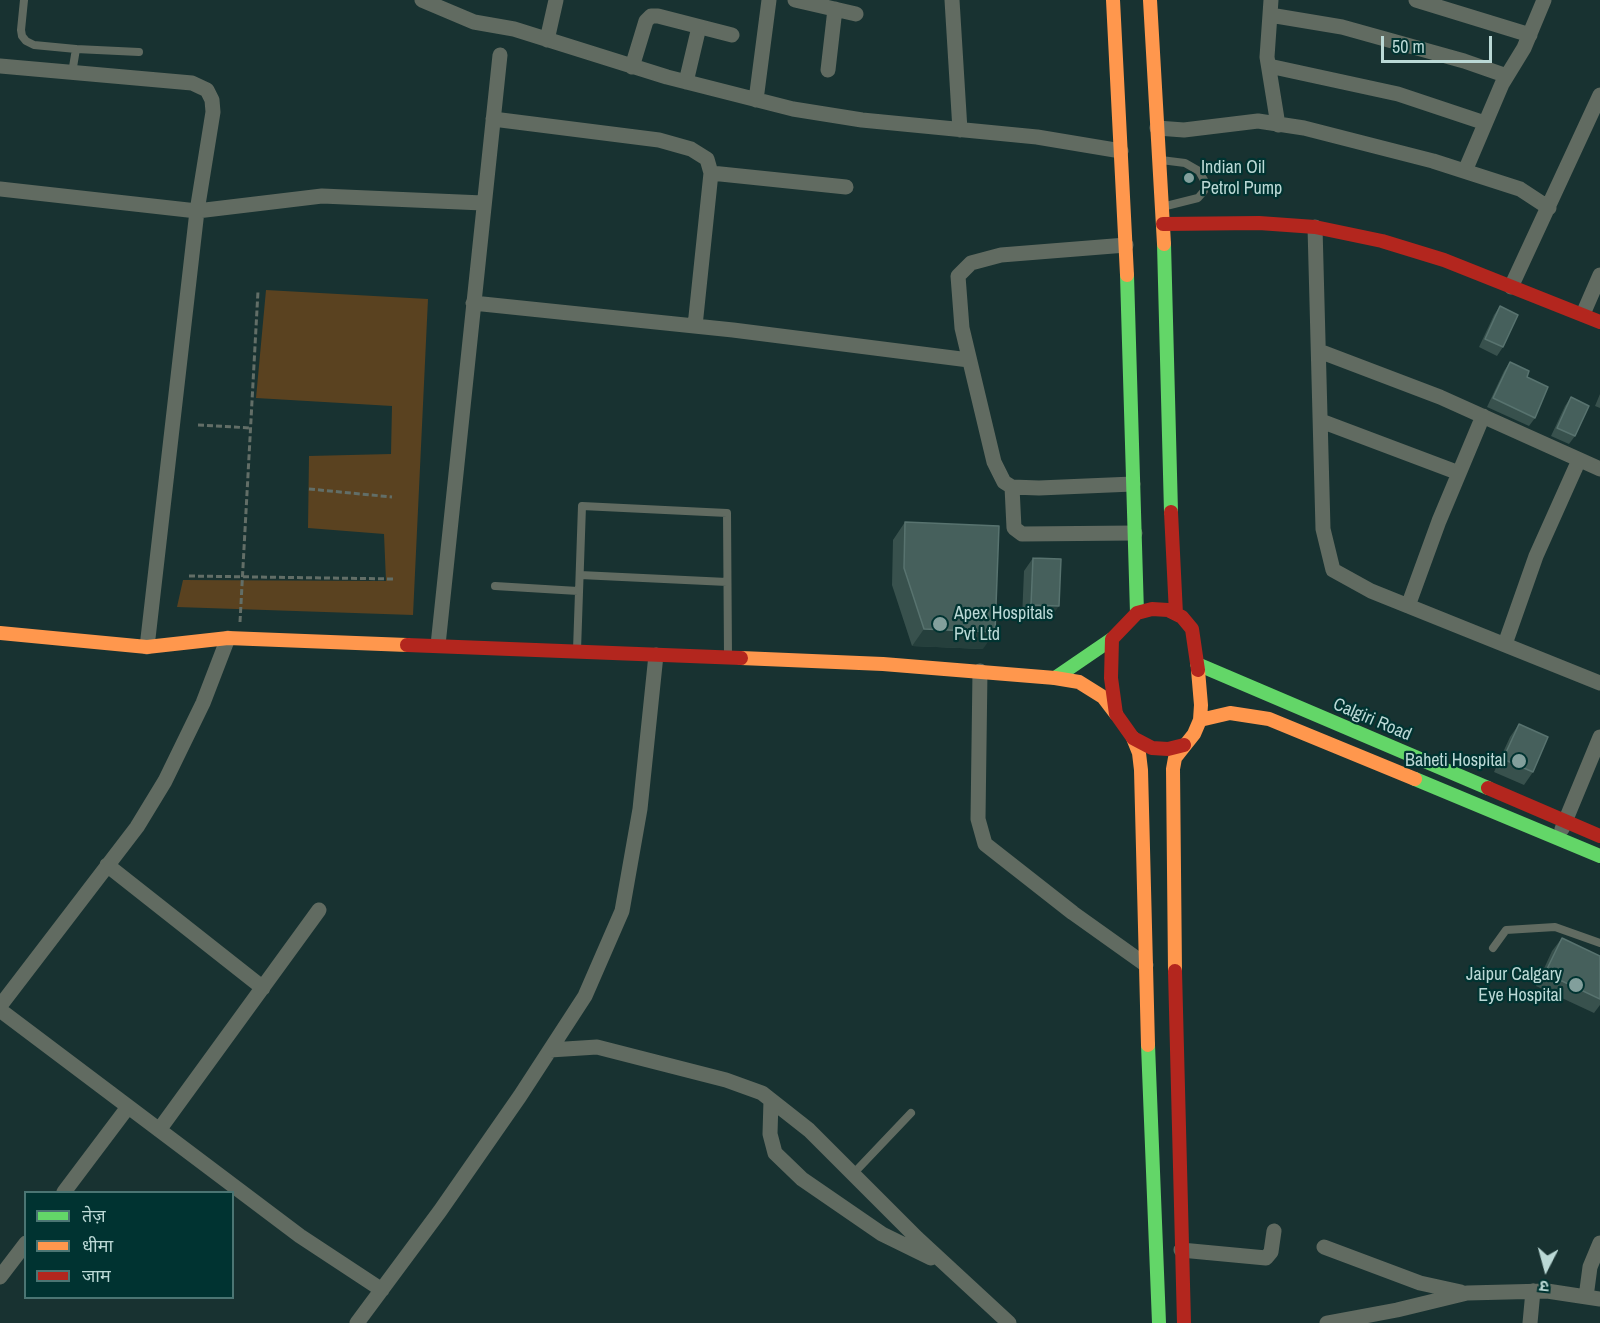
<!DOCTYPE html>
<meta charset="utf-8">
<style>
body{margin:0}
#map{position:relative;width:1600px;height:1323px;overflow:hidden;background:#183231;font-family:"Archivo Narrow","Noto Sans Devanagari",sans-serif}
canvas{display:block}
.legend{position:absolute;left:24px;top:1191px;width:210px;height:108px;box-sizing:border-box;background:#003331;border:2px solid #4b7573;margin:0;padding:8px 10px;list-style:none;font-size:18px;color:#bbd9d6}
.legend li{display:flex;align-items:center;gap:12px;height:30px}
.legend b{width:30px;border:2px solid #4b7573}
.north{position:absolute;left:1516px;top:1239px;width:60px;height:60px;-webkit-text-stroke:4px #003331;paint-order:stroke;rotate:186deg;font-size:16px;font-weight:700;line-height:24px;text-align:center;color:#bbd9d6}
.north::after{content:'';display:block;margin:auto;width:21px;height:27px;background:#bbd9d6;clip-path:polygon(50% 0,100% 100%,50% 72%,0 100%)}
.scale{position:absolute;left:1381px;top:36px;width:111px;height:27px;box-sizing:border-box;border:3px solid #bbd9d6;border-top:0;padding-left:8px;font-size:18px;line-height:21px;white-space:nowrap;color:#bbd9d6;-webkit-text-stroke:4px #003331;paint-order:stroke}
</style>
<div id="map">
<canvas width="1600" height="1323"></canvas>
<ul class="legend">
<li><b style="height:8px;background:#63d668"></b>तेज़</li>
<li><b style="height:8px;background:#ff974d"></b>धीमा</li>
<li><b style="height:8px;background:#b3261e"></b>जाम</li>
</ul>
<div class="north">उ</div>
<div class="scale">50 m</div>
</div>
<script>
const context = document.querySelector('canvas').getContext('2d');
context.lineJoin = 'round';
function fill(path, color) {
  context.fillStyle = color;
  context.fill(path, 'evenodd');
}
function shape(rows) {
  const path = new Path2D();
  for (const r of rows) {
    path.moveTo(r[0], r[1]);
    for (let i = 2; i < r.length; i += 2) path.lineTo(r[i], r[i + 1]);
  }
  return path;
}
function trace(path, color, width, dash) {
  context.strokeStyle = color;
  context.lineWidth = width;
  context.lineCap = dash ? 'butt' : 'round';
  context.setLineDash(dash || []);
  context.stroke(path);
}
function label(font, color, halo, rows, align = 'center') {
  context.font = font + ' "Archivo Narrow",sans-serif';
  context.lineWidth = 4.5;
  context.setLineDash([]);
  context.textBaseline = 'middle';
  context.strokeStyle = halo;
  context.fillStyle = color;
  for (const [text, x, y, turn = 0] of rows) {
    context.save();
    context.translate(x, y);
    context.rotate((+turn || 0) * Math.PI / 180);
    context.textAlign = isNaN(turn) ? turn : align;
    if (halo) context.strokeText(text, 0, 0);
    context.fillText(text, 0, 0);
    context.restore();
  }
}
fill(shape([
 [266,290,428,299,413,615,177,607,183,580,386,581,384,534,308,528,309,456,391,454,392,406,256,398]
]), '#5a4220');
trace(shape([
 [198,425,251,428],
 [309,489,392,497],
 [189,576,395,579],
 [240,622,258,291]
]), '#626e67', 3, [6, 3]);
trace(shape([
 [24,0,21,30,22,36,26,41,34,45,76,49,139,52],
 [72,73,76,49],
 [1161,160,1185,163,1199,171,1204,180,1204,191,1198,198,1162,207],
 [580,575,727,582],
 [495,586,578,591],
 [577,650,582,506,727,513,728,656],
 [1493,948,1506,930,1555,927,1600,943],
 [853,1174,911,1113]
]), '#616b61', 8);
trace(shape([
 [422,0,474,22,514,29,667,77,793,109,862,120,1037,137,1121,151],
 [795,0,856,14],
 [952,0,960,130],
 [1271,0,1267,57,1278,125],
 [1416,0,1530,35],
 [1270,15,1342,27,1464,61,1507,76],
 [547,40,556,0],
 [0,66,192,83,207,90,212,100,213,112,197,211,147,647],
 [1269,66,1398,94,1485,123],
 [632,67,646,21,651,16,658,16,732,35],
 [828,70,835,9],
 [686,82,699,27],
 [756,100,769,0],
 [493,119,659,140,691,149,707,159,711,173,695,326],
 [1157,128,1184,130,1258,121,1304,128,1433,161,1520,189,1549,208],
 [1465,171,1502,84,1524,48,1544,0],
 [711,173,846,187],
 [0,189,197,211,322,196,483,203],
 [1315,227,1323,529,1333,570,1371,591,1600,683],
 [1126,245,1001,255,971,263,958,276,962,328,994,462,1004,482,1012,487,1039,488,1133,484],
 [1511,287,1600,95],
 [473,303,733,330,969,360],
 [1583,314,1600,275],
 [1319,351,1440,397,1600,469],
 [1321,421,1459,473],
 [1012,487,1014,528,1022,534,1135,533],
 [1408,606,1439,521,1483,416],
 [1505,644,1536,556,1579,460],
 [438,645,500,55],
 [980,671,978,819,985,844,1073,913,1146,965],
 [1562,829,1600,737],
 [107,865,263,988],
 [0,1006,137,827,165,781,203,703,228,638],
 [0,1010,300,1236,382,1290],
 [550,1050,597,1047,726,1080,762,1093,809,1130,917,1238,1009,1323],
 [771,1100,770,1134,775,1153,802,1179,882,1234,931,1258],
 [159,1130,319,910],
 [64,1192,128,1107],
 [1324,1247,1420,1283,1461,1292],
 [1181,1250,1266,1258,1271,1252,1274,1231],
 [0,1277,26,1243],
 [1586,1297,1590,1267,1600,1243],
 [357,1323,440,1211,520,1096,585,996,622,911,640,809,656,655],
 [1327,1323,1397,1310,1467,1293,1547,1291,1600,1299],
 [1530,1323,1533,1291]
]), '#616b61', 15);
trace(shape([
 [1164,244,1171,512],
 [1127,275,1137,613],
 [1197,664,1488,788],
 [1055,678,1112,639],
 [1415,779,1600,856],
 [1148,1045,1159,1323]
]), '#63d668', 14);
trace(shape([
 [1113,0,1127,275],
 [1150,0,1164,244],
 [0,633,147,647,228,638,407,645],
 [741,658,883,664,1055,678,1079,682,1103,697,1116,714],
 [1200,720,1230,713,1269,719,1415,779],
 [1133,738,1139,753,1141,770,1148,1045],
 [1175,971,1173,769,1175,758,1194,734,1200,720,1201,705,1198,670]
]), '#ff974d', 14);
trace(shape([
 [1163,224,1259,223,1315,227,1382,241,1444,260,1600,322],
 [1171,512,1176,614],
 [407,645,741,658],
 [1184,745,1168,749,1152,748,1133,738,1116,714,1111,678,1112,639,1137,613,1152,609,1168,610,1182,617,1192,629,1198,670],
 [1488,788,1600,836],
 [1175,971,1184,1323]
]), '#b3261e', 14);
fill(shape([
 [1500,306,1503,347,1497,356,1479,347,1494,315],
 [1510,362,1527,377,1535,418,1529,426,1487,407,1504,371],
 [1600,394,1600,408,1595,406],
 [1571,397,1575,436,1569,444,1551,436,1565,406],
 [905,522,983,649,912,646,892,585,893,540],
 [1033,558,1050,619,1022,618,1024,571],
 [1519,724,1533,772,1524,785,1494,772,1510,737],
 [1562,938,1600,956,1600,1005,1594,1013,1536,986,1552,951]
]), '#38514d');
fill(shape([
 [1031,605,1059,606,1050,619,1022,618],
 [924,629,995,632,983,649,912,646]
]), '#253f3c');
const building = shape([
 [1500,306,1518,315,1503,347,1485,339,1500,306],
 [1510,362,1529,371,1527,377,1548,387,1535,418,1493,398,1510,362],
 [1571,397,1589,406,1575,436,1557,428,1571,397],
 [905,522,999,526,995,632,924,629,904,568,905,522],
 [1033,558,1061,559,1059,606,1031,605,1033,558],
 [1519,724,1548,737,1533,772,1503,759,1519,724],
 [1562,938,1600,956,1600,999,1545,973,1562,938]
]);
fill(building, '#46605c');
trace(building, '#58736f', 1.5);
for (const [x, y, r, color] of [
 [1189,178,6,"#829f9c"],
 [940,624,8,"#829f9c"],
 [1519,761,8,"#829f9c"],
 [1576,985,8,"#829f9c"]
]) {
  const dot = new Path2D();
  dot.arc(x, y, r, 0, 2 * Math.PI);
  context.fillStyle = color;
  context.fill(dot);
  trace(dot, '#003331', 2);
}
label('18px', '#bbd9d6', '#003331', [
 ["Indian Oil",1201,168],
 ["Petrol Pump",1201,189],
 ["Apex Hospitals",954,614],
 ["Pvt Ltd",954,635],
 ["Baheti Hospital",1506,761,"right"],
 ["Jaipur Calgary",1562,975,"right"],
 ["Eye Hospital",1562,996,"right"]
], 'left');
label('18px', '#bbd9d6', '#003331', [
 ["Calgiri Road",1372,720,23]
]);
</script>
